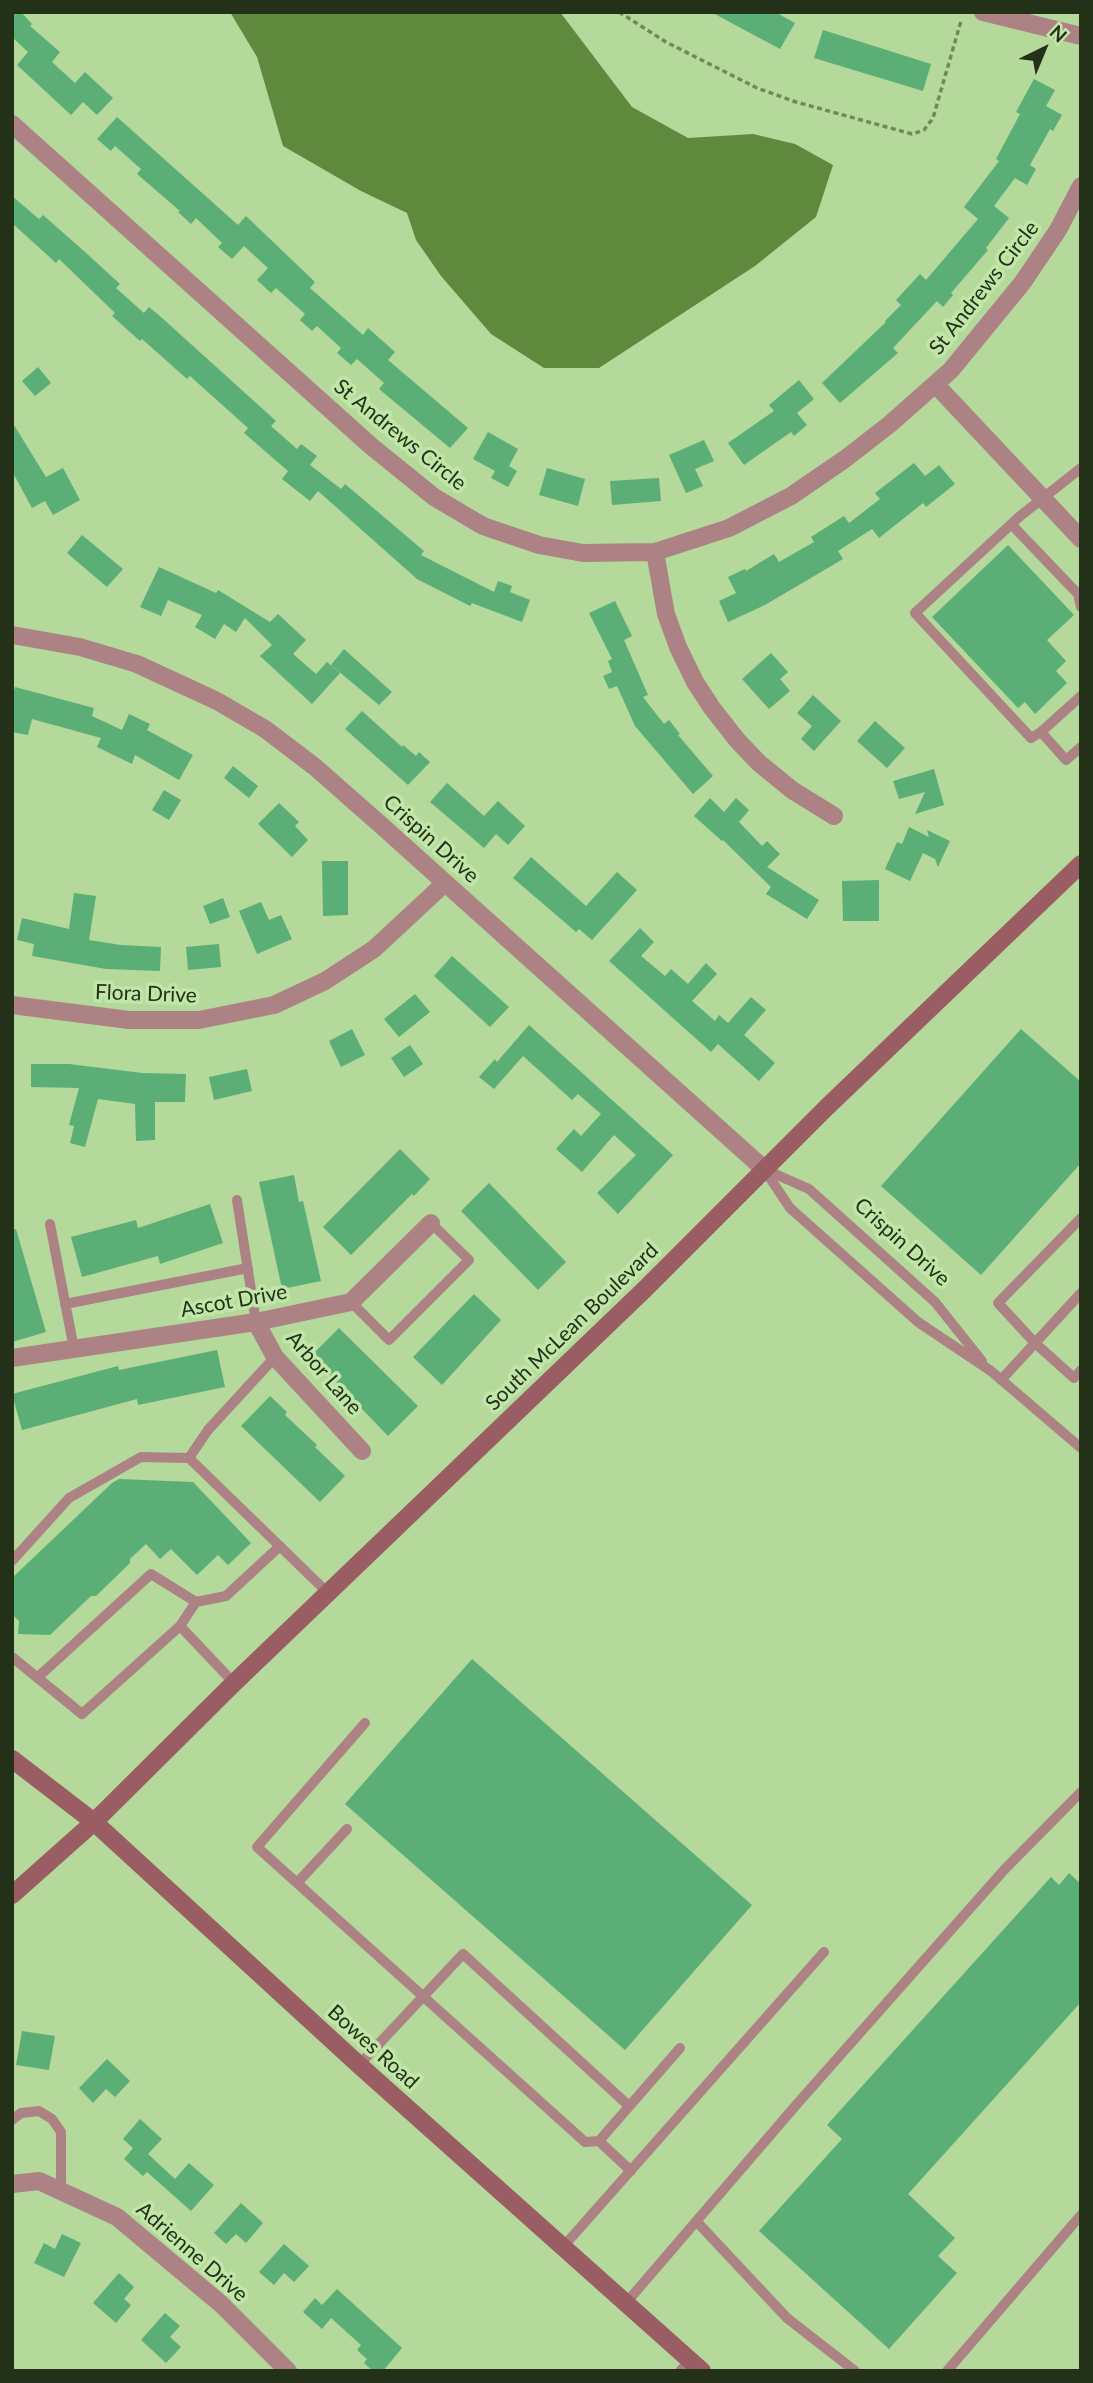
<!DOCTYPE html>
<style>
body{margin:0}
#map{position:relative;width:1093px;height:2383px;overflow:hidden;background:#b4d99b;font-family:Lato,sans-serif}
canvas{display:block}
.frame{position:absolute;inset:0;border:14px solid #223118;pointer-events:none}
.north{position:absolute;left:1009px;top:14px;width:70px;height:70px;-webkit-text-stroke:5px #c1e6a8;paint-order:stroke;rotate:43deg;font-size:19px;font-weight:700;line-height:28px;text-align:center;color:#223118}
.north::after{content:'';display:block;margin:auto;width:24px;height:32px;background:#223118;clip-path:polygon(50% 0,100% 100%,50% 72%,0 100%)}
</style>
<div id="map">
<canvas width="1093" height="2383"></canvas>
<div class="frame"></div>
<div class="north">N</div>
</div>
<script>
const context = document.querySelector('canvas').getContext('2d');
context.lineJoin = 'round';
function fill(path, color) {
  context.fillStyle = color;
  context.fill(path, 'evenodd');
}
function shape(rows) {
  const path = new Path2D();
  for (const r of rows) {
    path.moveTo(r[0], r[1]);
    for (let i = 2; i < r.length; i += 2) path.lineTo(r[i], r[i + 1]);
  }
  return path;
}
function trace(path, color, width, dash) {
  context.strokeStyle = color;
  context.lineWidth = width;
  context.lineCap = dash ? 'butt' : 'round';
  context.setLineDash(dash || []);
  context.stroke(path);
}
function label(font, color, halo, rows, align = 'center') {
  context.font = font + ' Lato,sans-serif';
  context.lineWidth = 7;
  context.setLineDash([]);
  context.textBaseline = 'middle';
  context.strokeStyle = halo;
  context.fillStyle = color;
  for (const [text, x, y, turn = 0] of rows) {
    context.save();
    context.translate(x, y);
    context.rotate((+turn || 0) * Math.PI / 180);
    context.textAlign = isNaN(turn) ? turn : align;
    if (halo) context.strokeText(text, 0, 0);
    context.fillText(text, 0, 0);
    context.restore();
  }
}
fill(shape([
 [230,12,560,12,632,107,688,138,753,134,795,144,833,165,816,217,755,266,599,368,544,368,491,334,441,276,416,240,407,213,361,191,283,146,257,57]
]), '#5f8a3e');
fill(shape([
 [12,12,21,12,32,24,30,26,60,52,52,62,75,83,85,72,113,98,97,115,83,102,71,115,17,65,28,52,12,37],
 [711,12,775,12,795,23,780,49],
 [823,30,931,64,923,91,814,58],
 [1034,79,1055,90,1046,106,1062,115,1053,131,1050,129,1030,165,1036,169,1027,185,1015,178,994,206,1009,218,986,248,988,250,951,293,953,295,943,307,937,301,893,348,898,353,840,403,822,383,886,322,885,321,901,305,896,300,920,274,926,280,978,219,964,207,999,161,996,159,1020,114,1016,112],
 [117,117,238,225,246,216,315,282,310,288,363,335,368,328,395,352,388,360,468,428,450,448,379,389,384,383,357,359,351,365,337,353,341,348,317,326,312,331,300,320,305,314,276,288,271,293,257,280,268,268,244,246,232,259,218,247,222,243,196,218,191,224,178,212,180,211,137,174,141,169,115,146,111,151,97,139],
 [12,196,39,219,43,215,85,252,120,284,116,288,144,313,149,307,161,317,276,421,271,426,297,449,301,444,317,456,310,465,341,489,345,484,424,551,421,555,494,592,498,581,512,586,510,592,530,600,522,622,472,603,470,606,417,579,318,491,310,501,282,479,288,471,244,433,248,428,190,376,187,379,142,339,140,341,112,316,115,313,59,259,56,263,12,223],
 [38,367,51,383,35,396,22,381],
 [799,380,814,399,797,413,807,425,794,436,791,432,744,465,728,443,774,411,769,405],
 [12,422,46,477,63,468,80,500,53,515,45,501,32,508,12,471],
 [488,432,518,449,509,466,517,471,508,487,491,478,495,471,473,459],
 [704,440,714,461,695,469,703,486,686,493,669,455],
 [914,463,925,476,939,465,955,484,926,507,923,503,879,538,872,529,838,551,843,559,765,605,728,622,719,601,736,593,728,577,745,569,746,571,774,554,779,562,814,542,811,537,844,516,849,523,880,499,875,493],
 [547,468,585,479,578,506,539,495],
 [659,478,661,501,612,505,610,481],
 [82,535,123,569,107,587,67,553],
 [1008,545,1074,615,1047,640,1066,661,1056,671,1067,683,1035,714,1025,702,1018,708,932,617],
 [159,567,216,593,218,590,270,622,278,614,306,640,293,654,316,674,327,662,340,673,312,704,260,656,272,645,245,618,236,632,224,624,215,639,195,627,202,615,168,600,161,616,140,607],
 [615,601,632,636,624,640,648,695,643,697,664,724,669,720,680,734,678,735,713,776,693,794,635,726,617,686,609,689,603,676,612,672,608,661,612,659,589,613],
 [344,649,392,692,379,705,331,665],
 [771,653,788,672,780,679,790,691,769,709,742,679],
 [15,687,94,708,92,716,122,730,129,714,150,724,147,730,193,755,179,780,135,755,132,764,97,747,101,738,32,719,28,735,12,732,12,699],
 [813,695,841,721,814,751,801,739,812,726,797,713],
 [362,711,402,747,403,745,416,756,419,752,430,762,408,785,345,729],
 [875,721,905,748,887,768,857,741],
 [233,766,258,786,249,798,224,778],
 [934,769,944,805,915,814,925,792,899,799,893,781],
 [447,783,484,816,498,801,525,826,508,845,496,834,484,848,430,802],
 [164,790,181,800,169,820,152,810],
 [710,798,724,812,736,798,749,810,739,822,762,846,767,841,780,854,767,867,819,900,807,919,766,894,771,887,723,840,722,841,694,816],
 [279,803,299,822,295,826,308,840,292,857,258,824],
 [909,827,929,837,927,830,950,841,938,867,935,859,923,853,910,881,885,869,897,842,902,844],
 [531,857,586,906,617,872,637,890,592,940,579,929,576,932,513,878],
 [322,861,348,861,348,915,323,916],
 [879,880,879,921,843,921,842,881],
 [74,893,96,896,89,940,121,945,161,947,160,971,106,969,32,956,34,944,17,940,22,918,69,929],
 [223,898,230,917,210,924,203,906],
 [261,902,269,920,281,915,292,939,257,954,239,911],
 [640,928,654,942,641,956,665,976,671,969,688,984,706,963,717,974,692,1001,715,1021,719,1015,728,1023,751,997,766,1010,744,1035,775,1063,759,1081,718,1044,711,1052,609,961],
 [219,944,221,967,188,970,186,947],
 [452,956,509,1007,490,1027,434,976],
 [415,994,430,1012,399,1037,384,1019],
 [529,1025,673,1155,618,1214,597,1193,636,1155,614,1135,582,1172,556,1149,574,1129,581,1136,601,1114,578,1094,572,1100,523,1056,494,1089,479,1077,495,1059,497,1062],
 [352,1029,365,1055,341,1067,329,1041],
 [1021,1029,1081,1082,1081,1163,981,1275,881,1186],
 [410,1045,423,1064,404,1077,391,1058],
 [31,1064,69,1064,142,1073,186,1074,185,1102,155,1102,155,1140,136,1141,135,1104,98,1099,85,1147,70,1143,74,1126,69,1125,79,1088,31,1087],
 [247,1069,252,1091,214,1100,209,1077],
 [400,1149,430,1179,414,1196,412,1194,351,1255,323,1227],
 [294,1175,299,1202,303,1201,321,1281,282,1289,259,1182],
 [489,1183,566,1262,538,1290,461,1211],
 [210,1204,223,1243,160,1264,158,1256,82,1277,71,1237,136,1220,138,1228],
 [16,1229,46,1332,12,1342,12,1230],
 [474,1294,501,1320,442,1385,413,1357],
 [339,1328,418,1406,388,1436,311,1356],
 [217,1350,225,1387,138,1405,137,1399,22,1430,12,1394,118,1366,119,1370],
 [270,1396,287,1412,285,1415,317,1445,315,1447,345,1476,320,1502,241,1426],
 [119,1479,193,1482,251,1543,228,1565,218,1555,197,1575,171,1549,160,1559,146,1544,130,1559,130,1563,96,1596,91,1596,50,1635,18,1634,19,1621,12,1614,12,1578,112,1483],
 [472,1659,752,1905,625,2050,345,1804],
 [1069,1873,1081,1884,1081,2002,908,2194,955,2238,938,2256,957,2273,889,2349,759,2231,842,2139,827,2125,1051,1877,1059,1885],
 [22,2031,55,2036,49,2070,16,2065],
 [107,2059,130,2081,115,2097,106,2089,93,2103,79,2088],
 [140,2119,162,2139,148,2154,175,2179,189,2163,214,2185,191,2211,147,2172,143,2176,124,2159,133,2148,123,2139],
 [241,2203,263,2223,246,2243,236,2234,226,2244,214,2233],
 [62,2234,81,2243,64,2277,34,2263,44,2243,55,2249],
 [284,2244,309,2266,294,2282,284,2273,274,2285,259,2272],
 [119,2273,134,2287,124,2299,131,2305,116,2323,93,2303],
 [337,2289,402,2348,383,2371,373,2371,364,2363,367,2359,357,2350,361,2345,331,2318,322,2329,303,2312,315,2298,322,2305],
 [165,2313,180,2326,170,2337,181,2347,166,2363,141,2340]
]), '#5aae76');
trace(shape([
 [619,12,666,42,757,88,796,102,912,134,924,130,933,118,961,21]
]), '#6e895c', 3.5, [5, 3.5]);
trace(shape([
 [1081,468,1019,517,915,613,1031,738,1041,732,1066,760,1081,747],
 [1011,524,1078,594,1081,607],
 [1041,732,1081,696],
 [764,1169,790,1208,918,1322,991,1371,1081,1448],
 [766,1170,809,1189,935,1302,982,1361],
 [237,1200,256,1322],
 [1081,1218,998,1303,1035,1343,1074,1378,1081,1370],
 [50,1224,74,1349],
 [351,1302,389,1340,469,1260,431,1223],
 [65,1304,248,1268],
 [1001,1380,1081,1293],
 [189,1458,208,1430,275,1357],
 [12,1561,69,1498,141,1457,189,1458,328,1593],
 [180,1626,196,1602,226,1596,280,1546],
 [12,1657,82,1714,180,1626,234,1683],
 [38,1677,151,1574,196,1602],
 [365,1723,257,1847,585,2142,599,2141],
 [297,1883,347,1829],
 [359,2065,463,1954,629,2106],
 [12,2120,21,2113,39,2111,52,2119,61,2132,61,2191],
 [631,2171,599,2141,680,2048],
 [698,2223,787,2318,855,2371],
 [563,2247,824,1952],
 [626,2303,797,2104,1004,1870,1081,1792],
 [680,2371,690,2360],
 [947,2371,1081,2215]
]), '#ac8285', 10);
trace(shape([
 [983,12,1081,36],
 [12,124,371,446,434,497,483,526,539,545,583,553,655,552,729,528,791,496,845,459,890,424,951,370,1023,282,1058,230,1081,186],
 [936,385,1081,539],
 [655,552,666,614,678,647,695,682,712,708,737,740,759,763,792,790,834,816],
 [12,635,80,647,137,664,217,701,265,729,315,767,382,826,764,1169],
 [12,1005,129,1020,199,1020,274,1005,325,981,374,949,445,883],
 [256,1322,275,1357,362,1451],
 [12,1358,256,1322,351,1302,431,1223],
 [12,2184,39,2181,117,2217,221,2304,288,2371]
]), '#ac8285', 18);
trace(shape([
 [12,1759,94,1822,359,2065,702,2371],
 [12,1895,94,1822,234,1683,644,1290,827,1107,1081,864]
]), '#9a5d64', 18);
label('21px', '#223118', '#c1e6a8', [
 ["St Andrews Circle",984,288,-52],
 ["St Andrews Circle",400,435,39],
 ["Crispin Drive",431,839,42],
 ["Flora Drive",146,994,2],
 ["Crispin Drive",902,1242,42],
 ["Ascot Drive",234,1301,-10],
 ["South McLean Boulevard",572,1327,-44],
 ["Arbor Lane",324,1373,49],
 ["Bowes Road",373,2047,42],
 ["Adrienne Drive",192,2252,41]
]);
</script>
